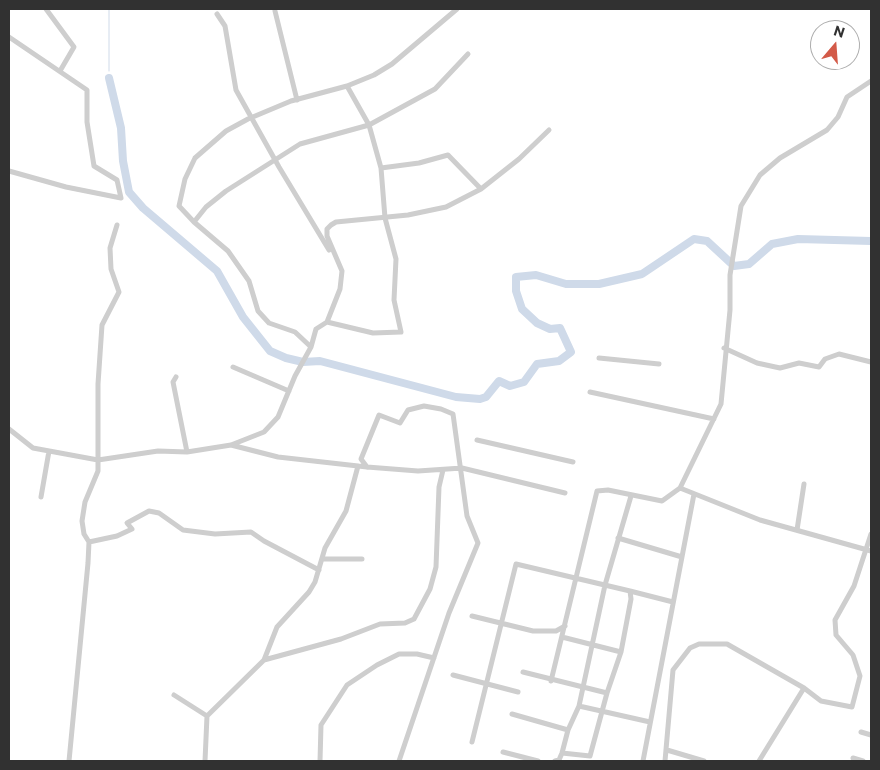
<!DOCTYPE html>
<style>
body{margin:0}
#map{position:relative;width:880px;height:770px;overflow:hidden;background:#fff;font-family:Commissioner,sans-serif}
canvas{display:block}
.frame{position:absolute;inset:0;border:10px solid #313131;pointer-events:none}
.north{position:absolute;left:810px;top:20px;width:50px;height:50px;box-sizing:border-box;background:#fff;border:1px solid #adadad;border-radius:50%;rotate:18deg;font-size:14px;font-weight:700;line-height:20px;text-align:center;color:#313131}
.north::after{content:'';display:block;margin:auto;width:18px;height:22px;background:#d35a48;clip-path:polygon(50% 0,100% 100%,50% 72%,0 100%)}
</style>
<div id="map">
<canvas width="880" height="770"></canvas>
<div class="frame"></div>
<div class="north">N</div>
</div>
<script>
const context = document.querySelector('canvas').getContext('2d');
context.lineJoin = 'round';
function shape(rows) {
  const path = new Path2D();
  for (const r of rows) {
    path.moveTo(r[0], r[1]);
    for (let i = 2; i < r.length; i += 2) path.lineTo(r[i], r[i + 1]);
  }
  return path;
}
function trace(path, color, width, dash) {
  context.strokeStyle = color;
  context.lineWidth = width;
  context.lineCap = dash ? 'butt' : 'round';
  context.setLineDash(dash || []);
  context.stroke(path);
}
trace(shape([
 [109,71,109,9]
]), '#cfdae9', 1);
trace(shape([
 [109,78,121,128,123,161,129,192,143,208,217,271,243,317,270,351,286,358,303,362,320,361,456,397,480,399,486,397,499,381,510,386,524,382,537,364,559,361,571,352,560,328,550,329,537,323,522,309,516,291,516,277,536,275,566,284,599,284,642,274,694,239,707,241,734,266,749,264,772,244,798,239,871,241]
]), '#cfdae9', 8);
trace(shape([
 [46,9,74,47,60,71],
 [275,11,297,100],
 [217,14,225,26,236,90,279,167,329,250],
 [9,37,87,90,87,122,94,166,117,180,121,198,66,187,9,171],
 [871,81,847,97,838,117,827,130,780,158,760,175,741,206,730,275,730,310,721,404,680,488,760,520,871,551],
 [381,168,419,163,448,155,481,189],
 [194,222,206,207,226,191,300,144,369,125,435,89,468,54],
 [327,322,373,333,401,332,394,300,396,259,385,218,381,168,369,125,347,86],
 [311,347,316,329,327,322,340,289,342,271,327,236,327,229,331,225,336,222,408,215,446,207,481,189,519,159,549,130],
 [724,348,757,363,780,368,799,363,819,367,825,359,839,354,871,362],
 [599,358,659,364],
 [233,367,289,391],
 [176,377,173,382,187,452],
 [590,392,714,419],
 [9,429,33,448,98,460,98,384,102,325,119,292,111,269,110,248,117,225],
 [477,440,573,462],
 [231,445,278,457,367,467,418,471,462,468,565,493],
 [367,467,361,459,379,415,400,423,408,410,424,406,441,409,453,414,467,516,478,543,449,613,399,761],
 [41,497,49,451],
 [797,530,804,484],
 [618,538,682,557],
 [89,542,117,536,132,529,127,523,149,511,159,513,183,530,215,534,251,532,264,541,319,570],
 [322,559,362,559],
 [630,591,673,602],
 [472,616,533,631,556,631,565,626],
 [562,637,621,652],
 [264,660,277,627,309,592,315,582,325,548,346,511,358,466],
 [523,672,607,693],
 [453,675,518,692],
 [551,681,597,491,608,490,662,501,680,488],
 [174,695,207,716],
 [579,706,650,722],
 [512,714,568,730],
 [861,732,871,735],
 [472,742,516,564,630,591,631,599,621,652,607,693,590,756,562,753],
 [667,750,704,761],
 [503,752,538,761],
 [853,758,863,761],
 [69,761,88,563,89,542,84,534,82,521,85,502,98,471,98,460,158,451,187,452,231,445,264,432,278,417,295,376,311,347,295,332,269,323,258,311,249,281,228,251,194,222,179,206,185,179,195,158,226,131,248,119,291,101,347,86,374,75,392,64,457,9],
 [205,761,207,716,264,660,341,639,380,624,405,623,414,619,430,589,436,567,439,487,443,470],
 [320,761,321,725,347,685,377,665,399,654,417,654,434,658],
 [555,761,559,760,562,753,568,730,579,706,605,585,631,496],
 [643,761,694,494],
 [665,761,673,670,690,648,699,644,727,644,804,688,821,701,852,707,860,676,853,655,836,635,835,620,854,586,871,534],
 [759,761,804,688]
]), '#cecece', 5);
</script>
